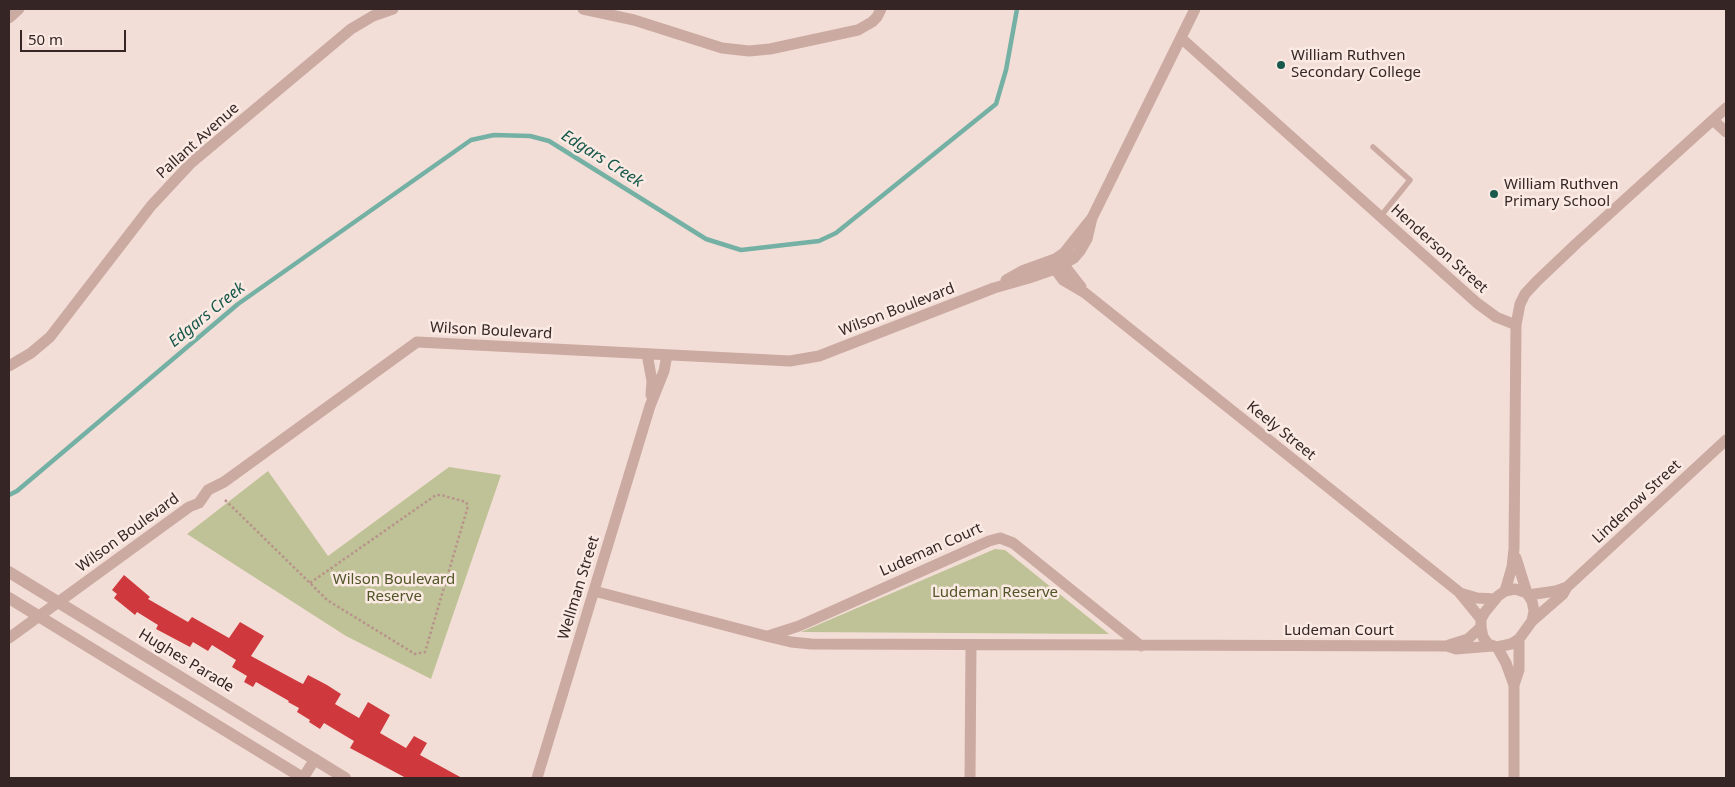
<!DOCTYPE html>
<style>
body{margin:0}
#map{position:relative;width:1735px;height:787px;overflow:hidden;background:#f3ded7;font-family:"Noto Sans",sans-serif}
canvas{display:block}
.frame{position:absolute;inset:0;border:10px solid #352625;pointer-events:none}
.scale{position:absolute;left:20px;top:30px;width:106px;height:22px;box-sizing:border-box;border:2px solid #352625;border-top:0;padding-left:6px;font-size:15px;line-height:18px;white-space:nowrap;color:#352625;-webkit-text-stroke:4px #faeae3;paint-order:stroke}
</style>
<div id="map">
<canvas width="1735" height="787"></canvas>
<div class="frame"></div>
<div class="scale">50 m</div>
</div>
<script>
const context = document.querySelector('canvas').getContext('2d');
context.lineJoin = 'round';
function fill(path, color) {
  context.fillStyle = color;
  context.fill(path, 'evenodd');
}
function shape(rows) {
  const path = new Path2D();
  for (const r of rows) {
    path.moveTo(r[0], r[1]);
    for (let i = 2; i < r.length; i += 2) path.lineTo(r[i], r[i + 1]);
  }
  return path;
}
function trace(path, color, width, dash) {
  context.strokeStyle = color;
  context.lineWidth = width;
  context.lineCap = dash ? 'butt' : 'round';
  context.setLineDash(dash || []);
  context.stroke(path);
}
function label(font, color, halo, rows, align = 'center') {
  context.font = font + ' "Noto Sans",sans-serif';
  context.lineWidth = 5;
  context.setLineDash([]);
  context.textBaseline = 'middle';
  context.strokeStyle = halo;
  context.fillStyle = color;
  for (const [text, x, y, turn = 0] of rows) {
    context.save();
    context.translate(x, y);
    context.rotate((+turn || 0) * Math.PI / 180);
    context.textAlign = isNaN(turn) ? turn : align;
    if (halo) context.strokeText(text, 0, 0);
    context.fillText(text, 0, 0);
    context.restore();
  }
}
fill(shape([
 [449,467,501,475,431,679,346,636,187,534,268,471,328,556],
 [995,549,1005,550,1109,634,801,632]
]), '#bfc296');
trace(shape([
 [9,495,17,491,238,304,471,140,494,135,530,136,549,141,706,239,741,250,819,241,836,233,996,104,1006,70,1017,9]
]), '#74b1a4', 4.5);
fill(shape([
 [124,575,150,597,148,599,188,622,192,617,229,638,240,622,264,636,251,656,299,682,303,684,308,675,327,685,341,694,335,704,359,718,368,702,390,715,380,733,406,748,414,736,427,743,420,755,462,778,406,778,350,748,354,741,324,723,320,729,309,722,310,720,297,712,299,708,288,702,289,701,256,682,253,687,244,682,247,676,232,667,236,660,212,645,208,651,193,642,190,647,156,629,158,625,137,612,135,615,114,598,117,594,112,590]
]), '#cf393d');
trace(shape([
 [225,500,310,583,327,600,415,654,425,652,468,506,466,502,441,495,436,495,310,583]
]), '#b7938c', 2.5, [2.5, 2.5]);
trace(shape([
 [1373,147,1410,180,1380,217]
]), '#cbaaa2', 5.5);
trace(shape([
 [583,9,634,20,722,48,749,51,770,49,858,30,872,22,877,17,881,9],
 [9,18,19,9],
 [1181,38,1477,303,1496,317,1516,325,1514,549,1512,567,1505,591],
 [1713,120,1726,132],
 [1055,259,1055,269,1063,280,1085,293,1459,592,1481,619],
 [1057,261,1063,264,1081,287],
 [1006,280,1022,271,1055,259,1064,253,1092,218,1195,9],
 [1516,325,1520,304,1525,294,1536,282,1577,243,1726,108],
 [647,354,652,381,651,395],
 [9,366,31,353,50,337,151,206,191,163,351,29,373,16,393,9],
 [1516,558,1527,593],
 [1515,589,1527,593,1532,601,1534,611,1532,621,1519,639,1511,644,1497,647,1488,644,1483,637,1481,627,1481,619,1485,612,1498,596,1505,591,1515,589],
 [594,591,766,636,791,642,811,644,1447,646,1456,649,1493,646],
 [1460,593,1477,598,1495,599],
 [1528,595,1556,591,1567,587],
 [1532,621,1563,594,1567,587,1726,440],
 [768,636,799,626,989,541,1000,538,1013,543,1141,646],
 [9,638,189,507,199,503,208,490,224,482,417,342,790,361,819,356,994,288,1029,278,1055,269,1074,258,1080,251,1087,239,1092,218],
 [1449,645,1468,639,1481,627],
 [1497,647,1506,663,1514,685],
 [303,778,315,759],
 [537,778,650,406,664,371,667,355],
 [970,778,971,645],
 [1514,778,1514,685,1519,670,1519,639]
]), '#cbaaa2', 11);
trace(shape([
 [9,572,345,778],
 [9,598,303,778]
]), '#cbaaa2', 12);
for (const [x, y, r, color] of [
 [1281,65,5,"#18594c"],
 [1494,194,5,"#18594c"]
]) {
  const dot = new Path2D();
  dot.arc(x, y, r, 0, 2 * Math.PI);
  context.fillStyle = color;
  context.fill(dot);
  trace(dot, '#faeae3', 2);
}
label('15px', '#352625', '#faeae3', [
 ["William Ruthven",1291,56],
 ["Secondary College",1291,73],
 ["William Ruthven",1504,185],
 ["Primary School",1504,202]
], 'left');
label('15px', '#352625', '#faeae3', [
 ["Pallant Avenue",198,141,-42],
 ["Henderson Street",1439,249,42],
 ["Wilson Boulevard",897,310,-21],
 ["Wilson Boulevard",491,331,3],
 ["Keely Street",1281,431,39],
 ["Lindenow Street",1637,502,-43],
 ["Wilson Boulevard",128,533,-36],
 ["Ludeman Court",931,550,-24],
 ["Wellman Street",579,588,-73],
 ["Ludeman Court",1339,631],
 ["Hughes Parade",186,661,31]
]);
label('15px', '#515527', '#faeae3', [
 ["Wilson Boulevard",394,580],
 ["Reserve",394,597],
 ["Ludeman Reserve",995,593]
]);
label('italic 16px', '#18594c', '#faeae3', [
 ["Edgars Creek",602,159,32],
 ["Edgars Creek",207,315,-39]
]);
</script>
